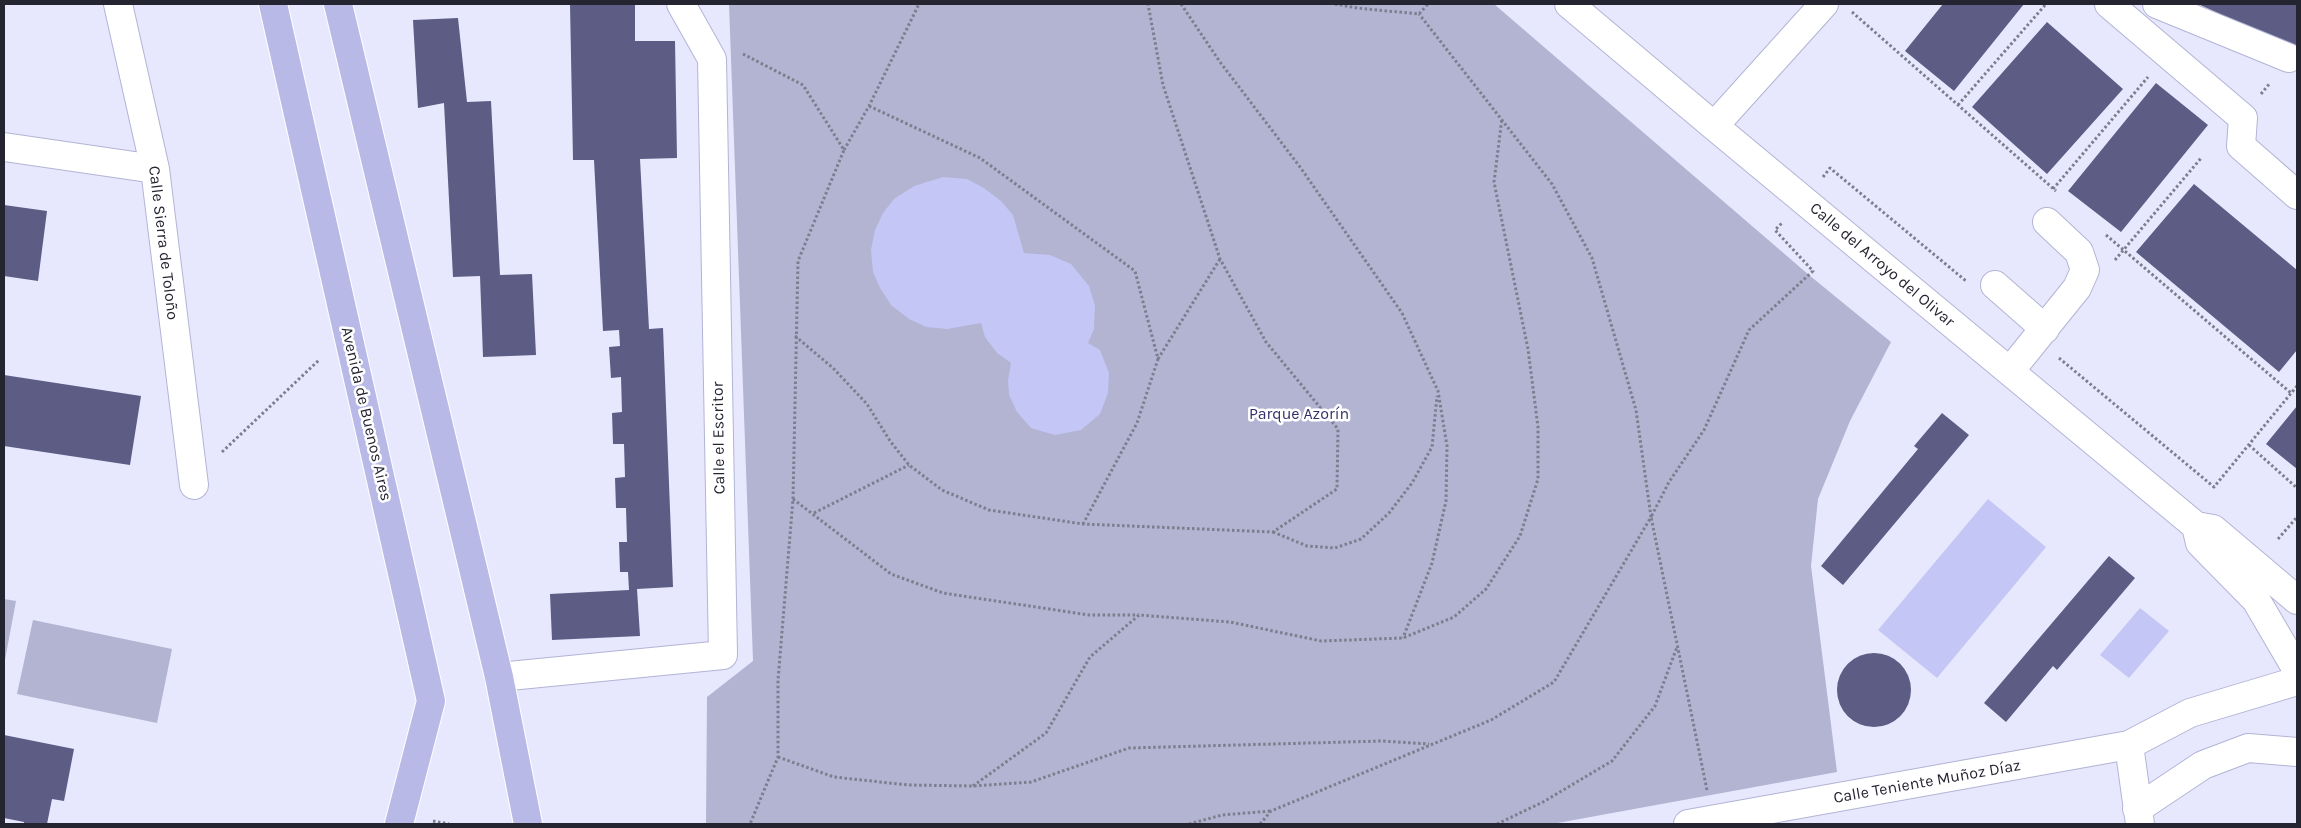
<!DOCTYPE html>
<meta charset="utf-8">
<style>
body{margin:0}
#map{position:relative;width:2301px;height:828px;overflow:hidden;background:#e7e8fd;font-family:Karla,sans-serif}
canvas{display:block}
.frame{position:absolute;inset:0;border:5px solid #252532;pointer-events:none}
</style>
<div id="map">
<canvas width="2301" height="828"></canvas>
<div class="frame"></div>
</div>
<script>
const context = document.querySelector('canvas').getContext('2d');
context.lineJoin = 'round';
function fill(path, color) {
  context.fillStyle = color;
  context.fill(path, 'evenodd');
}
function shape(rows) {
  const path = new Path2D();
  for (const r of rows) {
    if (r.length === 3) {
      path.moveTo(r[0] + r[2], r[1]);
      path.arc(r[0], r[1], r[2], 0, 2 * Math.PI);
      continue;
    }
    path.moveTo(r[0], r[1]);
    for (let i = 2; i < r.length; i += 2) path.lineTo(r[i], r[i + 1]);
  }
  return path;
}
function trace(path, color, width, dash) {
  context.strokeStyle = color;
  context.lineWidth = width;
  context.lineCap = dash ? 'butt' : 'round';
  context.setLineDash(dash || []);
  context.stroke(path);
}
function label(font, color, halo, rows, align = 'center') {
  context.font = font + ' Karla,sans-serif';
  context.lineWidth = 5;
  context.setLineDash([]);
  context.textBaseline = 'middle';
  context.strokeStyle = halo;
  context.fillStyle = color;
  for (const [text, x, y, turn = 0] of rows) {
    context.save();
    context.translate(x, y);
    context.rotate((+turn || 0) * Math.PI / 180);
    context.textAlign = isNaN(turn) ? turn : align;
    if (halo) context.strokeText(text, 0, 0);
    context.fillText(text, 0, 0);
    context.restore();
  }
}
fill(shape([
 [729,4,1494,4,1809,275,1891,342,1850,421,1818,499,1811,566,1837,772,1552,824,706,824,707,697,753,661],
 [4,599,16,601,4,665],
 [33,620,172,649,157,723,17,694]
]), '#b2b4d2');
fill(shape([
 [943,177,967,179,984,188,1001,201,1013,215,1024,253,1050,255,1071,264,1089,286,1095,306,1094,329,1088,343,1100,350,1109,373,1108,393,1100,414,1081,430,1055,435,1031,428,1017,412,1009,395,1008,380,1011,363,997,353,985,337,981,323,947,329,926,327,909,319,891,305,880,288,873,272,871,250,875,230,883,213,894,199,914,186],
 [1988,499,2046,547,1937,678,1878,630],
 [2140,608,2169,631,2129,678,2100,655]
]), '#c4c6f5');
fill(shape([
 [570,4,635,4,635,41,675,41,677,158,640,159,649,329,663,328,673,587,637,589,640,636,552,640,550,594,629,590,628,572,620,572,619,542,627,542,626,508,616,508,615,478,625,477,624,444,613,444,612,413,622,412,621,377,611,378,609,347,620,346,619,330,603,331,594,160,573,160],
 [1943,4,2024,4,1954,91,1905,51],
 [2198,4,2297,4,2297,49],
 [458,18,467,102,491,101,500,275,532,274,536,355,483,357,480,276,453,277,444,103,418,108,413,20],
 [2047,22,2123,89,2047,174,1972,107],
 [2156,83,2208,125,2121,232,2068,191],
 [2194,184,2297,270,2297,350,2279,372,2136,252],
 [4,205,47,211,38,281,4,276],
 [4,375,141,396,130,465,4,446],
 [2297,406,2297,469,2266,444],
 [1942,413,1969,435,1843,585,1821,566,1918,449,1914,446],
 [2109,556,2135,578,2057,670,2053,666,2006,722,1984,703],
 [1874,690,37],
 [4,735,74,749,64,801,52,799,47,824,24,824,24,822,4,818]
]), '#5c5c85');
const minor = shape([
 [118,4,155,169,194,485],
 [1569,4,1714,126,2196,526,2213,529,2297,600],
 [2109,4,2243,118,2241,146,2297,195],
 [2157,4,2289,58],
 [1714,126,1824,4],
 [4,147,155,169],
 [1995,285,2045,329],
 [2010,371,2077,288,2085,270,2079,252,2047,222],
 [2196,526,2200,543,2256,600,2297,670],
 [499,677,723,655,712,59,681,4],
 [2129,745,2140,824],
 [2137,809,2203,765,2248,748,2297,752],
 [1688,824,2129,745,2190,713,2297,681]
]);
const major = shape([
 [273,4,431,701,399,824],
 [338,4,499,677,528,824]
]);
trace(minor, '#b2b4d5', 30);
trace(major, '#fff', 30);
trace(shape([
 [1181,4,1220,62,1300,167,1402,313,1438,391,1447,446,1446,501,1432,563,1403,638],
 [1335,4,1357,8,1419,14,1428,4],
 [1852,12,2056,191],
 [743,54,803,85,844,150,798,261,793,499,778,680,778,757,750,824],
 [2261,94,2270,83],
 [1958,105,2046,4],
 [869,106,980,158,1135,271,1158,359,1137,423,1083,524],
 [844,150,869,106,919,4],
 [1823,177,1830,168,1966,281],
 [2053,189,2148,77],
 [2106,235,2291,393],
 [2115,260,2202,157],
 [795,336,833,368,867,404,890,441,909,465,942,490,989,510,1083,524,1273,532,1337,489,1338,429,1266,342,1220,259,1163,85,1148,4],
 [2059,358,2214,487,2297,386],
 [1158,359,1220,259],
 [2249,445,2297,488],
 [222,452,319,360],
 [793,499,891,574,943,593,1089,615,1139,615],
 [814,513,909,465],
 [1273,532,1307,546,1335,548,1361,539,1389,513,1412,483,1432,447,1437,396],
 [2278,539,2297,517],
 [778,757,834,777,908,785,973,786,1031,782,1129,748,1382,741,1429,744],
 [973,786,1046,733,1090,657,1139,615,1230,622,1321,641,1403,638,1454,617,1486,589,1520,536,1538,479,1538,427,1528,349,1494,182,1502,118],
 [1707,790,1651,517,1669,482,1704,430,1749,330,1813,271,1775,230,1783,222],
 [433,821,449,824],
 [1189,824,1222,815,1271,811],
 [1260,824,1271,811,1491,720,1554,682,1651,517,1636,410,1592,258,1552,184,1419,14],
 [1497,824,1543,802,1612,761,1655,706,1677,647]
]), '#7d7d8e', 3, [2.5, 2.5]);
trace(minor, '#fff', 28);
trace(major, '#b9b9e7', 28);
label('16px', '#252532', '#fff', [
 ["Calle Sierra de Toloño",163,243,83],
 ["Calle del Arroyo del Olivar",1882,265,40],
 ["Avenida de Buenos Aires",366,414,77],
 ["Calle el Escritor",719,438,-91],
 ["Calle Teniente Muñoz Díaz",1927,782,-10]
]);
label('16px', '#343069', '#fff', [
 ["Parque Azorín",1299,414]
]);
</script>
